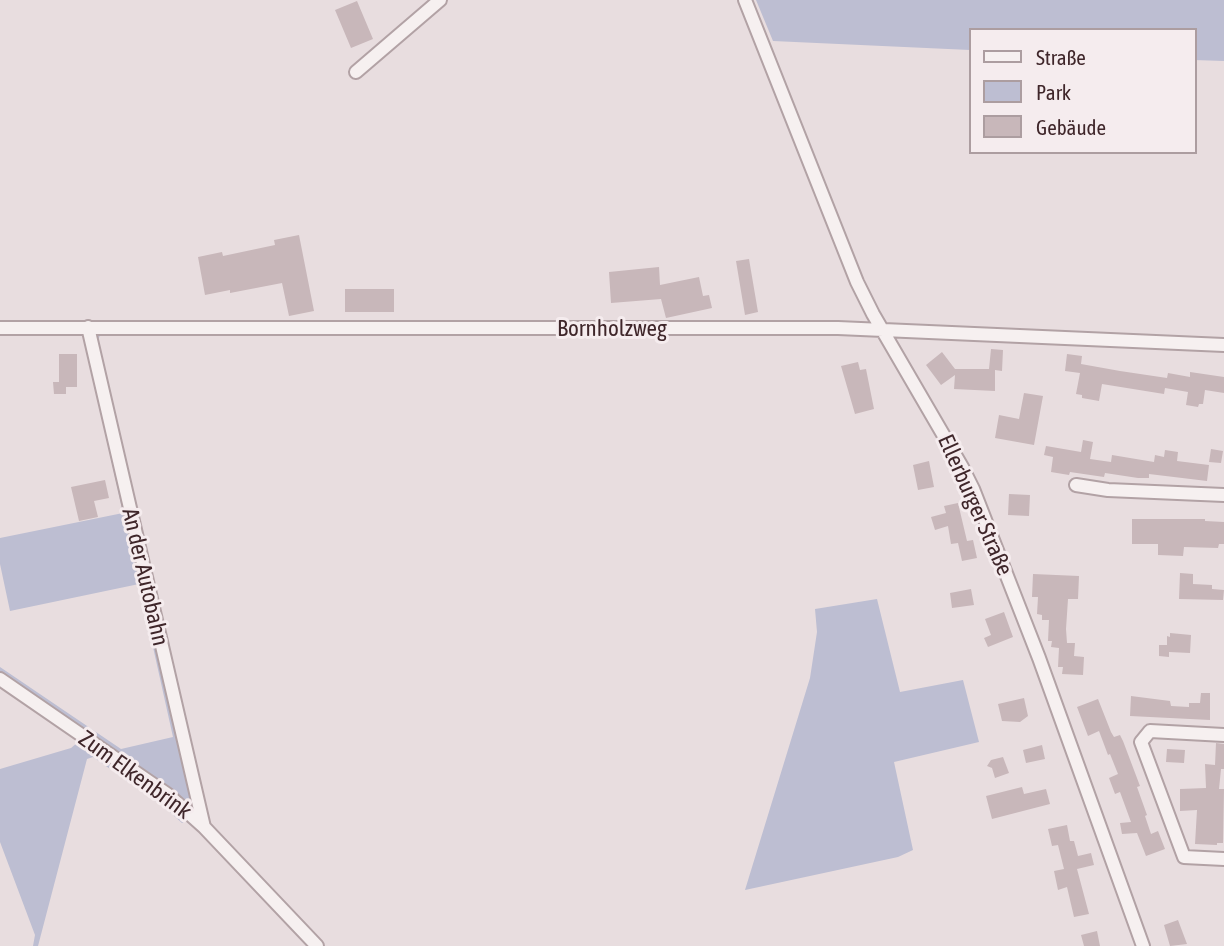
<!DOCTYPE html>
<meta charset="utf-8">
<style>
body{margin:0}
#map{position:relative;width:1224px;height:946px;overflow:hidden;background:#e8dddf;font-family:"Asap Condensed",sans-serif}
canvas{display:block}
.legend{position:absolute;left:969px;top:28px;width:228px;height:126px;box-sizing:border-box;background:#f5ecee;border:2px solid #ac9da0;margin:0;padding:9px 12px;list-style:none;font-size:21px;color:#3f262a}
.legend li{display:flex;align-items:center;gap:14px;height:35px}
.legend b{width:35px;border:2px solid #ac9da0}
</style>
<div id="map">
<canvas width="1224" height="946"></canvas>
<ul class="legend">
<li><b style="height:9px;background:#f6f0f0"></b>Straße</li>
<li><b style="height:19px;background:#bdbed2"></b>Park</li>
<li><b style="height:19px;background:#c8b7ba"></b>Gebäude</li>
</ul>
</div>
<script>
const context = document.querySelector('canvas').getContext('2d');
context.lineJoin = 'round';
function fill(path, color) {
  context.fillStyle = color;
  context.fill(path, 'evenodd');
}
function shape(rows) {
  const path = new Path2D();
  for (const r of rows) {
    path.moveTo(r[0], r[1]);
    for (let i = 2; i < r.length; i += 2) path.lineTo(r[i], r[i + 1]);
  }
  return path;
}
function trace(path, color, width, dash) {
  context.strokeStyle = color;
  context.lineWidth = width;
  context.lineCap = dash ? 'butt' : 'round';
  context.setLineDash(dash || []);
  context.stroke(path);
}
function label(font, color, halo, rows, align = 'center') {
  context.font = font + ' "Asap Condensed",sans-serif';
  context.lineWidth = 6;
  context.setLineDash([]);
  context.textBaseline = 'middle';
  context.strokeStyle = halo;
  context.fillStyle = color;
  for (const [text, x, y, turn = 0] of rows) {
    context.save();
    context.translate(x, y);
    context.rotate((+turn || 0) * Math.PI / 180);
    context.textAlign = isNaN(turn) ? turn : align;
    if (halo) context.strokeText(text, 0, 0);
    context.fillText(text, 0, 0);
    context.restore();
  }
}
fill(shape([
 [756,0,1224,0,1224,61,1194,60,1194,30,970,30,970,50,773,41],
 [101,333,98,340,199,803,203,813,182,823,163,806,93,757,87,759,38,946,33,946,35,935,0,842,0,769,71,748,77,743,75,738,0,686,0,667,121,749,173,737,139,584,10,611,0,564,0,538,123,513,83,334],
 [877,599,900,692,963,680,979,742,894,762,913,850,898,857,745,890,810,678,817,632,815,609]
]), '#bdbed2');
fill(shape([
 [357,1,373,39,351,48,335,10],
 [299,235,314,311,289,316,282,283,230,293,230,290,205,295,198,257,222,252,223,256,275,245,274,240],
 [749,259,758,312,745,315,736,261],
 [659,267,660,285,699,277,703,296,709,295,712,308,666,318,661,299,611,303,609,272],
 [345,289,394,289,394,312,345,312],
 [991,349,1003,350,1002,371,995,370,995,391,954,389,955,375,941,385,926,365,942,352,955,369,989,369],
 [59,354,77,354,77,387,66,387,66,394,54,394,53,382,59,382],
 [1067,354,1082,356,1081,364,1120,371,1167,378,1168,373,1190,377,1190,372,1224,377,1224,393,1205,390,1203,404,1199,404,1198,407,1186,405,1188,392,1165,388,1164,394,1102,384,1099,401,1082,398,1082,395,1076,394,1080,373,1065,371],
 [858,362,860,370,866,369,874,409,855,414,841,366],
 [1024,393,1043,396,1034,445,995,438,999,415,1019,419],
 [1083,440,1093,442,1090,459,1111,462,1112,455,1154,462,1155,455,1164,457,1165,450,1178,452,1177,461,1209,465,1207,481,1149,474,1149,478,1138,478,1105,473,1104,477,1070,472,1069,475,1051,472,1053,457,1044,455,1046,446,1081,452],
 [1211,449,1223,451,1221,463,1209,462],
 [929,461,934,487,918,490,913,465],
 [105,480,109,498,94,501,98,517,79,521,71,487],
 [1009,494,1030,495,1029,516,1008,515],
 [958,503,967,541,973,540,977,558,962,561,958,543,951,544,948,526,935,530,931,517,946,513,944,506],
 [1132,519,1205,519,1205,521,1224,522,1224,544,1219,544,1218,548,1184,547,1183,556,1158,555,1158,544,1132,544],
 [1180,573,1193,574,1193,584,1212,585,1212,589,1224,590,1223,600,1179,599],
 [1033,574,1079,576,1078,599,1068,599,1066,629,1067,643,1075,643,1074,656,1084,657,1083,675,1062,674,1063,667,1058,667,1059,648,1051,647,1052,641,1048,641,1049,620,1042,620,1042,615,1037,614,1038,597,1032,597],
 [971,589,974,605,952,608,950,593],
 [1004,612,1013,637,988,647,984,638,991,635,985,619],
 [1170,633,1191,635,1190,653,1169,652,1169,657,1159,656,1159,645,1167,645,1167,636,1170,637],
 [1201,693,1210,693,1210,720,1130,716,1131,696,1170,701,1171,706,1189,707,1189,703,1200,703],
 [1024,698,1028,716,1020,722,1002,721,998,704],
 [1098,699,1111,732,1114,737,1120,735,1123,741,1140,786,1137,787,1147,815,1145,816,1151,834,1158,831,1165,849,1146,856,1137,833,1122,834,1120,823,1131,822,1120,792,1115,794,1109,778,1118,774,1110,754,1108,755,1099,731,1088,736,1077,707],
 [1216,743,1224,744,1224,769,1221,769,1219,789,1224,789,1223,843,1217,843,1217,845,1195,844,1197,810,1180,811,1180,789,1206,788,1205,764,1215,765],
 [1042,745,1045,759,1026,763,1023,750],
 [1167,749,1185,750,1184,763,1166,762],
 [1003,757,1009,773,995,778,992,768,987,766,991,760],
 [1022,787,1024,794,1046,789,1050,804,992,819,986,796],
 [1067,825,1070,841,1074,841,1078,856,1091,853,1094,865,1077,869,1089,914,1074,917,1067,887,1058,890,1054,871,1064,869,1058,845,1052,846,1048,829],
 [1178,920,1187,944,1170,946,1164,925],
 [1097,931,1100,946,1084,946,1081,935]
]), '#c8b7ba');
const street = shape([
 [745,0,857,282,873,314,962,467,973,489,1039,658,1143,946],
 [356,72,440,0],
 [88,327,204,827],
 [0,328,838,328,1224,345],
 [1076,485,1108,490,1224,495],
 [0,679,167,794,204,827,317,946],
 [1224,735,1150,731,1141,742,1184,857,1224,859]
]);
trace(street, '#b2a2a5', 16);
trace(street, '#f6f0f0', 12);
label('23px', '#3f262a', '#f5ecee', [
 ["Bornholzweg",612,329],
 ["Ellerburger Straße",975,505,66],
 ["An der Autobahn",145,577,77],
 ["Zum Elkenbrink",135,775,36]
]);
</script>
